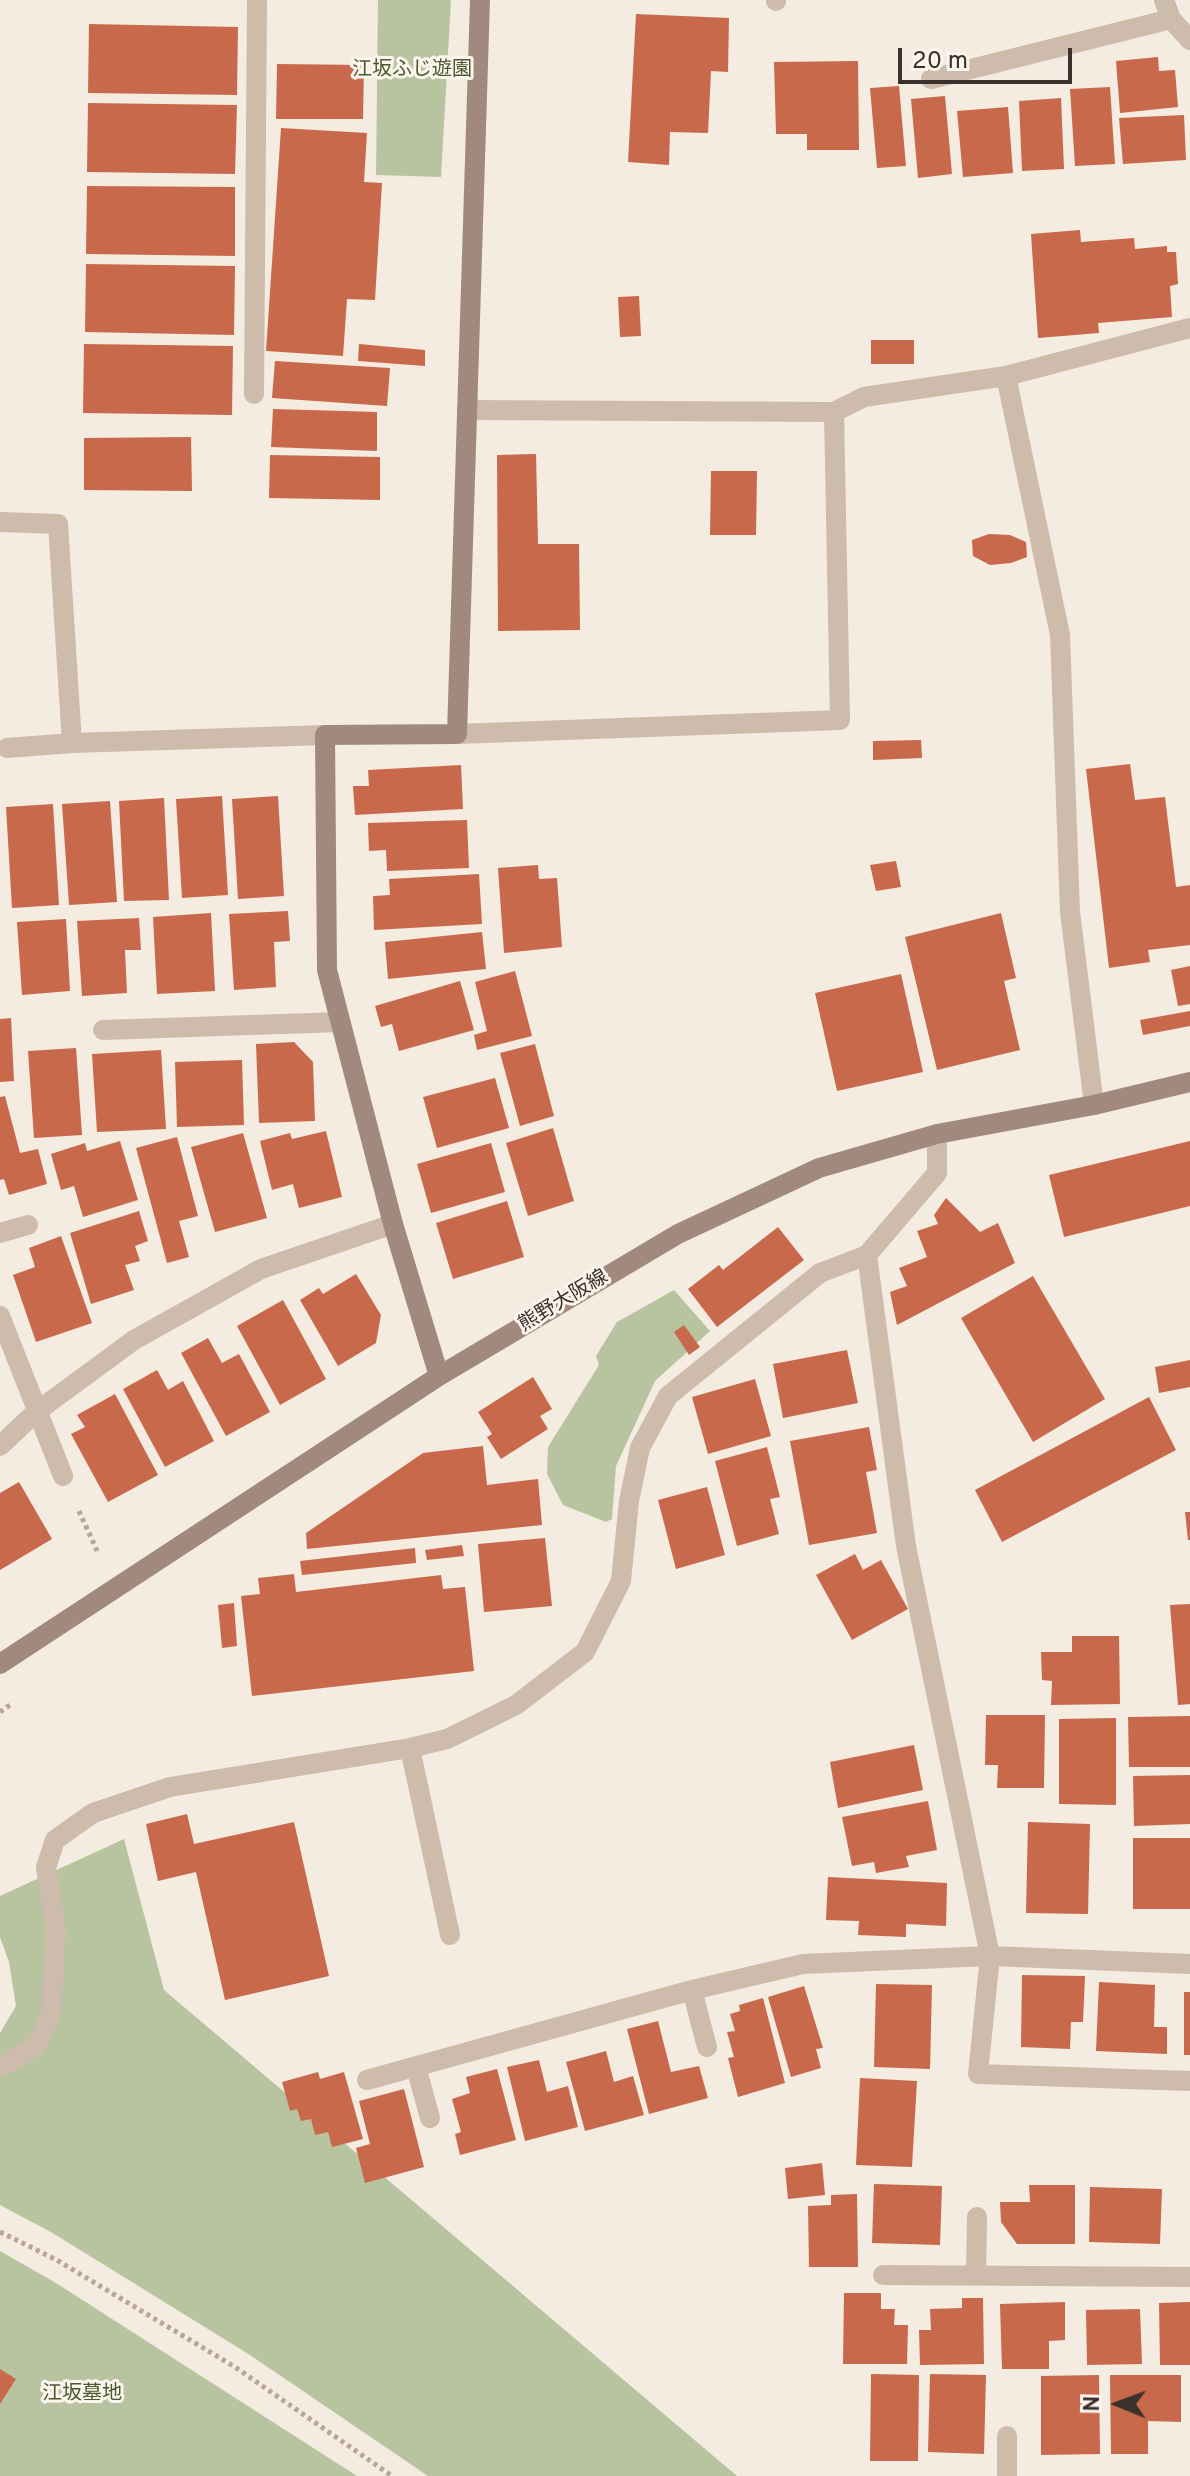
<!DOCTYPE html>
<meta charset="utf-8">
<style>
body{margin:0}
#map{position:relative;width:1190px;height:2476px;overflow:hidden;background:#f4ebe1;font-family:Overpass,sans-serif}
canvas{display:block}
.north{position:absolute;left:1078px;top:2364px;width:80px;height:80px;-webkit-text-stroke:6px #fbf5ee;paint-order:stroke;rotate:271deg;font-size:22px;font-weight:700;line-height:32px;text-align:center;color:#3b302b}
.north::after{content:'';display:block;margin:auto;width:28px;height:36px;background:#3b302b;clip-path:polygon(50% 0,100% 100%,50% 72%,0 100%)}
.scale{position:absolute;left:898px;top:48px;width:174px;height:36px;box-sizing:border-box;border:4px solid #3b302b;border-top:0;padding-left:10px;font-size:24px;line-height:28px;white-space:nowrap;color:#3b302b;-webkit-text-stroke:6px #fbf5ee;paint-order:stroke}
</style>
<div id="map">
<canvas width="1190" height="2476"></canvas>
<div class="north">N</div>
<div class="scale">20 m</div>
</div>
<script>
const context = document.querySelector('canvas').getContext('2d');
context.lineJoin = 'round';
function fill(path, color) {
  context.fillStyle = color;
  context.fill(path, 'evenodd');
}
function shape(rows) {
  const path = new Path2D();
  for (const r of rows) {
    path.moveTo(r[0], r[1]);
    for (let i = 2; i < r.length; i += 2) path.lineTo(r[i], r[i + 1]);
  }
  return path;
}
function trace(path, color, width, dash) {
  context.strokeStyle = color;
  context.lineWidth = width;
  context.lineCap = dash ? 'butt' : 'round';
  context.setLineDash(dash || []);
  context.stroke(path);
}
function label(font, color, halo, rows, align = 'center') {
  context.font = font + ' Overpass,"Noto Sans JP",sans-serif';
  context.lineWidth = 6;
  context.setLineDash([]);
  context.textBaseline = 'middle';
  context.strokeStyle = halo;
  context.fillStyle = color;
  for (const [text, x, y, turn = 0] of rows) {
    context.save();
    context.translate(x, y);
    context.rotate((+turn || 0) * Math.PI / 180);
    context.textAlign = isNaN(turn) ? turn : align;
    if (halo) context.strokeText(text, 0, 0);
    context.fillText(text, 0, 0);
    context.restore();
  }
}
fill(shape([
 [378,0,451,0,441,177,376,175],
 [674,1290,710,1331,655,1381,616,1466,612,1519,606,1522,563,1505,547,1474,548,1447,599,1365,596,1356,617,1322],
 [124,1839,164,1990,737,2476,428,2476,250,2355,51,2232,0,2205,0,2033,16,2006,9,1962,0,1937,0,1896],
 [0,2251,56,2283,357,2476,0,2476]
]), '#b8c4a0');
fill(shape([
 [636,14,729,18,728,72,711,71,708,133,670,132,669,165,628,162],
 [89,24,238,27,237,95,88,93],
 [1158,57,1159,71,1175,70,1178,107,1120,113,1116,61],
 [858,61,859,150,807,150,807,134,776,134,774,62],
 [277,64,364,65,363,119,276,119],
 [899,86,906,166,877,168,870,88],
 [1110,87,1115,164,1075,166,1070,89],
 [945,96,952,174,918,178,911,99],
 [1061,98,1064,169,1022,171,1019,101],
 [88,103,237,105,235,174,87,172],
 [1008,107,1013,173,963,177,957,111],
 [1184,115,1186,160,1123,164,1119,118],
 [281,128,367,133,364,182,382,183,375,300,347,299,343,356,266,351],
 [87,186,235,187,235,256,86,254],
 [1080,230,1081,242,1134,238,1135,249,1167,246,1167,252,1176,252,1178,284,1170,286,1172,317,1098,323,1099,333,1038,338,1031,234],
 [86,264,235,266,234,335,85,332],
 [639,296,641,336,620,337,618,297],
 [871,340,914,340,914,364,871,364],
 [84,344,233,346,232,415,83,413],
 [359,344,425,350,425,366,358,361],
 [275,361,390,368,387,406,272,398],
 [273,409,377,412,377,451,271,447],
 [191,437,192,491,84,490,84,438],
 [536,454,538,544,579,544,580,630,498,631,497,455],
 [270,455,380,457,380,500,269,498],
 [711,471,757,471,756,535,710,535],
 [989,534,1010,535,1026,542,1027,557,1011,563,990,565,973,556,972,540],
 [921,740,922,758,873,760,873,741],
 [1130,764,1135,800,1165,797,1176,887,1190,885,1190,945,1148,950,1150,962,1109,968,1086,769],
 [461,765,463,809,355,815,353,786,369,786,368,770],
 [222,796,228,895,182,898,176,799],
 [278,796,284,896,238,899,232,799],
 [164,798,169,900,124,901,119,801],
 [110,801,117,902,69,905,62,804],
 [53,804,59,905,12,908,6,807],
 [467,820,469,868,387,871,386,850,369,851,368,823],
 [896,861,901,887,876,891,870,865],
 [538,865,539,879,557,878,562,947,504,953,498,868],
 [479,874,482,924,374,930,373,896,390,895,389,879],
 [288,911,290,941,274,942,276,987,234,990,229,914],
 [211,913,215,991,157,994,153,917],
 [1001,913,1016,978,1004,981,1020,1050,937,1070,905,937],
 [139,918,141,950,125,950,127,993,82,996,77,921],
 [66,919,70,991,22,995,17,922],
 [482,932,486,969,388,979,385,942],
 [1190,966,1190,1004,1178,1006,1171,970],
 [515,971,532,1036,477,1050,474,1035,487,1031,475,982],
 [901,974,923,1072,837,1091,815,993],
 [460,981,474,1030,399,1051,392,1024,381,1027,375,1006],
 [1190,1011,1190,1026,1143,1035,1140,1020],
 [11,1018,14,1081,0,1082,0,1019],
 [294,1042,313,1062,315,1121,259,1123,256,1044],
 [535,1044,554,1116,520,1126,500,1053],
 [76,1048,82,1135,34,1138,28,1051],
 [161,1050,166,1129,97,1132,92,1054],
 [242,1060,244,1125,177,1127,175,1062],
 [495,1078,509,1128,437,1148,423,1097],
 [5,1096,20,1153,38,1149,47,1184,9,1195,4,1179,0,1180,0,1097],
 [553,1128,574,1201,528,1216,506,1143],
 [326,1131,342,1197,299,1208,293,1184,272,1190,260,1141,290,1133,292,1139],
 [243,1133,267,1218,215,1232,191,1147],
 [177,1137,198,1216,179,1221,189,1257,167,1263,136,1148],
 [120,1141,138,1200,83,1217,74,1186,61,1190,51,1154,85,1143,87,1151],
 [1190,1141,1190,1206,1064,1237,1049,1175],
 [491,1143,505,1192,431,1213,417,1164],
 [946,1198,980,1232,998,1223,1015,1263,897,1325,890,1292,907,1286,899,1268,927,1257,917,1231,938,1224,934,1215],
 [507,1201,524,1257,453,1279,436,1223],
 [139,1211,148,1241,135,1246,140,1261,125,1265,134,1290,91,1304,70,1233],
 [778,1227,804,1260,717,1327,688,1289,719,1265,723,1270],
 [61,1236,92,1323,36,1342,13,1275,35,1267,29,1248],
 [356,1274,381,1315,376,1343,338,1366,300,1300,319,1288,323,1294],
 [1033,1276,1105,1399,1033,1442,961,1318],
 [283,1300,326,1379,280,1405,237,1326],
 [684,1325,700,1347,689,1355,674,1332],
 [208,1338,222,1363,239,1354,270,1412,226,1436,181,1353],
 [847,1350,858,1403,783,1418,773,1364],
 [1190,1360,1190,1387,1159,1393,1155,1367],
 [157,1370,168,1390,183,1381,214,1441,165,1467,123,1389],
 [533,1377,552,1409,540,1416,548,1429,501,1459,487,1437,492,1434,478,1412],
 [755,1379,771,1436,708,1454,692,1397],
 [115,1394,158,1475,108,1502,71,1434,85,1427,77,1415],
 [1149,1397,1176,1450,1002,1542,975,1490],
 [869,1427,877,1470,866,1472,877,1533,809,1545,790,1441],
 [483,1446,487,1485,538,1479,542,1525,307,1549,306,1533,423,1453],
 [767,1447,780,1497,770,1499,779,1534,737,1546,715,1461],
 [19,1482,52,1539,0,1570,0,1493],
 [707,1487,725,1555,676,1569,658,1500],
 [1185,1512,1190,1512,1190,1540,1188,1540],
 [545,1538,552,1606,484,1612,478,1544],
 [462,1545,464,1556,427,1560,425,1550],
 [415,1548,416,1563,302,1575,300,1561],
 [855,1554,863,1570,881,1560,908,1609,852,1640,816,1575],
 [294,1574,296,1592,441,1575,443,1589,465,1587,474,1671,252,1696,241,1596,260,1594,258,1578],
 [234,1603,237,1646,222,1648,218,1605],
 [1190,1604,1190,1704,1178,1705,1170,1605],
 [1072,1636,1119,1636,1120,1704,1051,1705,1052,1681,1042,1680,1041,1652,1072,1652],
 [986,1715,1045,1715,1044,1788,997,1788,998,1765,985,1765],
 [1190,1716,1190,1767,1129,1767,1128,1717],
 [1116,1718,1116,1805,1059,1804,1059,1719],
 [914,1745,923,1790,838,1808,830,1762],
 [1190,1775,1190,1824,1134,1826,1133,1776],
 [928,1801,937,1850,906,1856,909,1867,876,1873,874,1862,852,1866,842,1817],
 [187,1814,194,1844,294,1822,329,1976,225,2000,196,1872,158,1881,146,1824],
 [1028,1822,1090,1824,1088,1914,1026,1913],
 [1133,1838,1190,1838,1190,1909,1133,1909],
 [828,1877,947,1883,946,1926,906,1924,906,1937,858,1935,859,1921,826,1920],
 [1022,1975,1085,1976,1083,2022,1071,2022,1070,2049,1021,2047],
 [1099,1982,1155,1985,1154,2027,1167,2027,1167,2054,1096,2051],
 [876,1984,932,1985,930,2069,874,2067],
 [804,1986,823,2048,816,2049,821,2068,791,2077,768,1997],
 [1184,1992,1190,1992,1190,2055,1184,2055],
 [763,1998,785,2083,738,2097,728,2058,734,2057,727,2032,735,2031,730,2014,740,2011,739,2005],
 [658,2021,671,2072,699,2066,708,2098,649,2114,627,2029],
 [606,2051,614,2082,633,2076,644,2115,585,2131,566,2062],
 [539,2060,547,2092,568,2086,578,2127,525,2141,507,2067],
 [497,2069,516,2140,460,2155,455,2134,461,2132,452,2099,470,2093,466,2077],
 [318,2072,320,2079,344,2072,363,2139,332,2147,328,2132,315,2135,311,2119,301,2121,297,2109,290,2111,282,2082],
 [860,2078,917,2081,912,2167,856,2165],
 [404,2089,424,2167,365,2183,356,2148,370,2144,359,2101],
 [822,2163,825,2195,788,2199,785,2168],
 [874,2184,942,2186,940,2245,872,2243],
 [1029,2185,1075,2185,1075,2244,1017,2244,1001,2222,1000,2202,1030,2202],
 [1090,2187,1162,2189,1160,2244,1089,2242],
 [857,2194,858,2267,809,2267,808,2206,831,2205,831,2195],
 [844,2293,881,2293,881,2309,895,2309,894,2325,908,2325,907,2364,843,2364],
 [962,2298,983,2298,984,2364,920,2365,919,2330,931,2330,930,2309,962,2308],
 [1065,2302,1065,2340,1049,2341,1049,2369,1002,2369,1000,2304],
 [1190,2302,1190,2365,1160,2365,1159,2303],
 [1140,2309,1142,2364,1087,2365,1086,2310],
 [0,2369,16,2379,0,2404],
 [871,2374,919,2375,918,2461,870,2461],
 [930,2374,986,2375,984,2454,928,2452],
 [1099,2375,1100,2454,1041,2455,1041,2376],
 [1110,2375,1181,2375,1181,2422,1148,2421,1148,2454,1111,2454]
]), '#c8694b');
trace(shape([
 [79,1511,98,1553],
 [0,1712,10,1705],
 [0,2232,55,2259,235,2367,392,2476]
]), '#b9a596', 5, [4, 4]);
trace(shape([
 [931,79,1171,19],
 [1006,376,1060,635,1070,912],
 [254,394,257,0],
 [834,412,864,397,1006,376,1190,328]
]), '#cdbbac', 20);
trace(shape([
 [776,0,776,1],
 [1164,0,1171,19,1190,40],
 [0,522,58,524,72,743,325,735],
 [457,734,840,720,834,412,467,410],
 [7,748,72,743],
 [1070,912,1094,1105],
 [103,1030,340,1022],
 [0,1233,28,1225],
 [867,1255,906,1546,990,1956,978,2074,1190,2081],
 [0,1316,63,1476],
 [0,1446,36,1412,134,1340,261,1269,393,1224],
 [410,1748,450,1935],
 [692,1990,707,2047],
 [0,2065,6,2065,37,2045,51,2014,56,1931,46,1867,55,1840,93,1813,170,1787,410,1748,447,1739,516,1705,585,1652,621,1581,629,1501,640,1448,668,1396,820,1273,867,1255,937,1173,937,1134],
 [416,2067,430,2118],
 [367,2080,692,1990,803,1964,990,1956,1190,1964],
 [883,2275,1190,2277],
 [976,2275,977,2217],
 [1007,2476,1007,2436]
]), '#cdbbac', 20);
trace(shape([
 [439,1376,393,1224,327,970,325,735,457,734,480,0],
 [0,1664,439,1376,678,1234,819,1168,937,1134,1094,1105,1190,1082]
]), '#a18a7d', 20);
label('20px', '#4a5a2e', '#fbf5ee', [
 ["江坂ふじ遊園",412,71],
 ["江坂墓地",82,2395]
]);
label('20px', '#3b302b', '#fbf5ee', [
 ["熊野大阪線",564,1302,-31]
]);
</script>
